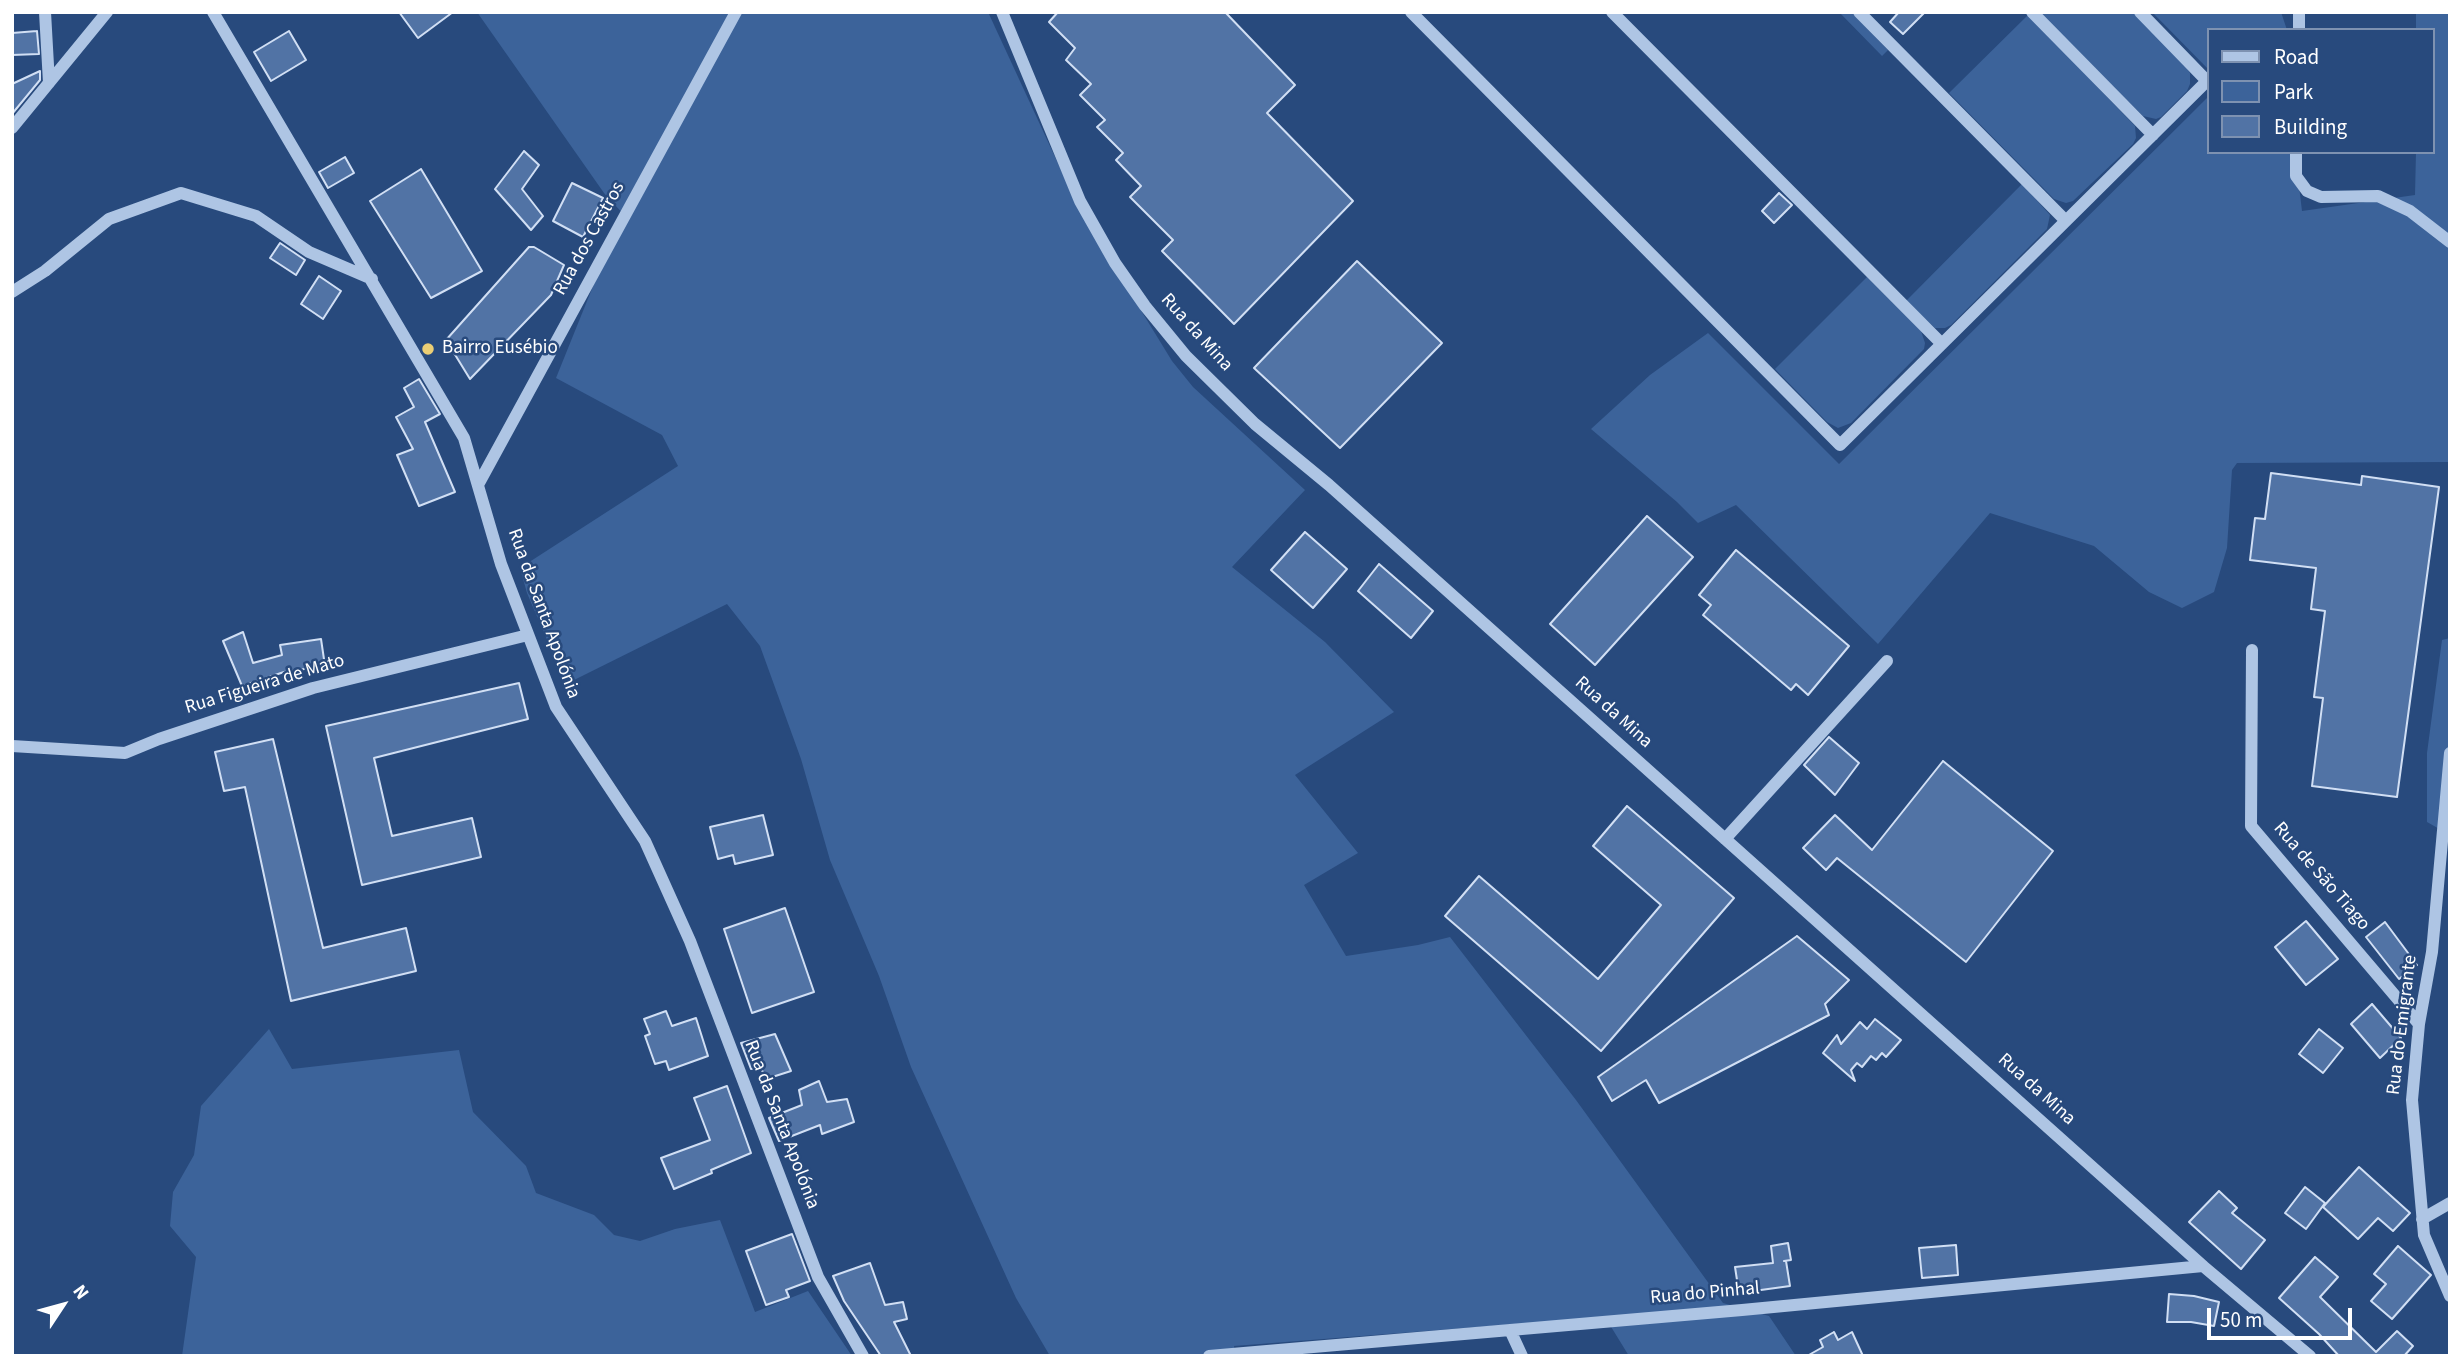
<!DOCTYPE html>
<meta charset="utf-8">
<style>
body{margin:0}
#map{position:relative;width:2462px;height:1368px;overflow:hidden;background:#284a7d;font-family:"Source Sans 3",sans-serif}
canvas{display:block}
.frame{position:absolute;inset:0;border:14px solid #fff;pointer-events:none}
.legend{position:absolute;left:2207px;top:28px;width:228px;height:126px;box-sizing:border-box;background:#284a7d;border:2px solid #7e92b1;margin:0;padding:9px 12px;list-style:none;font-size:21px;color:#fff}
.legend li{display:flex;align-items:center;gap:14px;height:35px}
.legend b{width:35px;border:2px solid #7e92b1}
.north{position:absolute;left:28px;top:1270px;width:70px;height:70px;-webkit-text-stroke:5px #284a7d;paint-order:stroke;rotate:54deg;font-size:19px;font-weight:700;line-height:28px;text-align:center;color:#fff}
.north::after{content:'';display:block;margin:auto;width:24px;height:32px;background:#fff;clip-path:polygon(50% 0,100% 100%,50% 72%,0 100%)}
.scale{position:absolute;left:2207px;top:1308px;width:145px;height:32px;box-sizing:border-box;border:4px solid #fff;border-top:0;padding-left:9px;font-size:21px;line-height:24px;white-space:nowrap;color:#fff;-webkit-text-stroke:5px #284a7d;paint-order:stroke}
</style>
<div id="map">
<canvas width="2462" height="1368"></canvas>
<div class="frame"></div>
<ul class="legend">
<li><b style="height:9px;background:#aec5e4"></b>Road</li>
<li><b style="height:19px;background:#3c639a"></b>Park</li>
<li><b style="height:19px;background:#5173a5"></b>Building</li>
</ul>
<div class="north">N</div>
<div class="scale">50 m</div>
</div>
<script>
const context = document.querySelector('canvas').getContext('2d');
context.lineJoin = 'round';
function fill(path, color) {
  context.fillStyle = color;
  context.fill(path, 'evenodd');
}
function shape(rows) {
  const path = new Path2D();
  for (const r of rows) {
    path.moveTo(r[0], r[1]);
    for (let i = 2; i < r.length; i += 2) path.lineTo(r[i], r[i + 1]);
  }
  return path;
}
function trace(path, color, width, dash) {
  context.strokeStyle = color;
  context.lineWidth = width;
  context.lineCap = dash ? 'butt' : 'round';
  context.setLineDash(dash || []);
  context.stroke(path);
}
function label(font, color, halo, rows, align = 'center') {
  context.font = font + ' "Source Sans 3",sans-serif';
  context.lineWidth = 5;
  context.setLineDash([]);
  context.textBaseline = 'middle';
  context.strokeStyle = halo;
  context.fillStyle = color;
  for (const [text, x, y, turn = 0] of rows) {
    context.save();
    context.translate(x, y);
    context.rotate((+turn || 0) * Math.PI / 180);
    context.textAlign = isNaN(turn) ? turn : align;
    if (halo) context.strokeText(text, 0, 0);
    context.fillText(text, 0, 0);
    context.restore();
  }
}
fill(shape([
 [477,12,988,12,1080,211,1172,361,1193,387,1305,490,1232,567,1325,642,1394,712,1295,775,1358,853,1304,885,1346,956,1418,945,1450,937,1576,1100,1723,1303,1769,1316,1796,1356,1629,1356,1605,1317,1234,1346,1235,1356,1050,1356,1016,1298,911,1067,879,976,830,860,801,759,760,646,727,604,566,684,527,593,520,568,678,466,662,435,556,378,606,254,627,218,604,193],
 [1839,12,1851,12,1888,50,1882,56],
 [2039,12,2133,12,2186,67,2190,73,2190,84,2187,91,2161,117,2156,119,2143,116],
 [2152,12,2281,12,2287,30,2208,30,2208,69],
 [2416,12,2450,12,2450,462,2237,463,2232,470,2227,548,2214,592,2182,608,2149,592,2094,546,1990,513,1878,644,1736,505,1698,523,1677,502,1591,429,1650,375,1708,333,1839,464,2208,97,2208,152,2295,152,2302,211,2415,195,2416,152,2432,152,2432,30,2416,30],
 [2028,15,2135,126,2136,138,2133,144,2073,201,2066,203,2054,199,1949,93],
 [2022,184,2050,215,2047,229,1951,325,1945,328,1935,328,1906,301],
 [1867,277,1921,331,1925,343,1924,349,1851,423,1838,428,1827,422,1775,369],
 [2450,638,2450,835,2427,822,2427,753,2442,640],
 [269,1029,292,1069,459,1050,473,1112,526,1166,536,1193,594,1215,614,1235,640,1241,675,1229,720,1220,755,1312,808,1291,852,1356,538,1356,536,1354,531,1356,182,1356,196,1257,170,1226,173,1192,194,1155,201,1106]
]), '#3c639a');
const building = shape([
 [399,12,453,12,418,38,399,12],
 [1058,12,1225,12,1295,85,1267,113,1353,201,1234,324,1162,251,1173,240,1130,197,1141,186,1116,160,1123,153,1097,127,1105,120,1080,95,1091,84,1066,60,1075,48,1049,22,1058,12],
 [1899,12,1925,12,1903,34,1890,22,1899,12],
 [37,31,39,54,12,55,12,33,37,31],
 [289,31,306,60,271,81,254,52,289,31],
 [40,71,40,80,12,114,12,84,40,71],
 [524,151,539,165,522,189,543,216,531,230,495,189,524,151],
 [345,157,354,173,328,188,319,172,345,157],
 [421,169,482,271,431,298,370,201,421,169],
 [572,183,603,198,583,237,553,221,572,183],
 [1779,193,1792,205,1774,223,1762,211,1779,193],
 [280,243,305,260,296,275,270,258,280,243],
 [529,247,534,247,564,265,551,295,470,379,446,340,529,247],
 [1357,261,1442,343,1340,448,1254,368,1357,261],
 [319,276,341,291,323,319,301,304,319,276],
 [419,379,440,414,425,422,455,492,419,506,397,455,413,449,396,417,414,407,404,388,419,379],
 [2271,473,2361,485,2362,476,2439,487,2397,797,2312,786,2323,698,2314,697,2325,611,2311,609,2316,568,2250,560,2255,518,2265,519,2271,473],
 [1647,516,1693,557,1595,665,1550,624,1647,516],
 [1305,532,1347,569,1313,608,1271,570,1305,532],
 [1736,550,1849,646,1808,695,1796,684,1791,690,1703,615,1711,605,1699,595,1736,550],
 [1379,564,1433,611,1411,638,1358,591,1379,564],
 [243,632,253,663,282,655,280,645,321,639,325,666,284,672,242,686,223,641,243,632],
 [519,683,528,719,374,758,392,836,472,818,481,857,362,885,326,726,519,683],
 [1829,737,1859,763,1835,795,1804,765,1829,737],
 [273,739,323,948,406,928,416,971,291,1001,245,787,224,791,215,752,273,739],
 [1943,761,2053,851,1966,962,1837,858,1826,870,1803,848,1835,815,1872,850,1943,761],
 [1627,806,1734,898,1601,1051,1445,916,1479,876,1598,979,1661,905,1593,846,1627,806],
 [763,815,773,855,735,864,733,855,718,859,710,827,763,815],
 [785,908,814,992,752,1013,724,929,785,908],
 [2306,921,2338,959,2306,985,2275,947,2306,921],
 [2385,922,2417,965,2399,979,2366,937,2385,922],
 [1797,936,1849,980,1825,1004,1829,1015,1659,1103,1646,1080,1612,1101,1598,1077,1797,936],
 [2372,1004,2401,1038,2380,1058,2351,1024,2372,1004],
 [666,1011,672,1026,696,1018,708,1056,669,1070,666,1061,655,1064,645,1036,650,1034,644,1019,666,1011],
 [1875,1019,1901,1040,1886,1057,1882,1053,1876,1060,1871,1056,1862,1067,1857,1063,1851,1070,1855,1081,1823,1053,1837,1035,1841,1044,1860,1022,1867,1029,1875,1019],
 [2319,1029,2343,1048,2323,1073,2299,1054,2319,1029],
 [775,1034,791,1071,766,1079,760,1066,751,1069,741,1043,775,1034],
 [819,1081,827,1102,847,1099,854,1122,822,1134,820,1125,779,1141,769,1118,802,1105,799,1090,819,1081],
 [727,1086,751,1153,711,1170,712,1173,674,1189,661,1158,710,1140,694,1098,727,1086],
 [2359,1167,2410,1213,2393,1231,2378,1218,2358,1239,2323,1207,2359,1167],
 [2305,1187,2325,1203,2306,1229,2285,1213,2305,1187],
 [2219,1191,2237,1208,2232,1213,2265,1240,2241,1269,2189,1222,2219,1191],
 [792,1234,810,1281,786,1290,789,1297,766,1305,746,1251,792,1234],
 [1788,1243,1791,1260,1784,1261,1786,1261,1790,1286,1739,1293,1735,1267,1773,1263,1771,1246,1788,1243],
 [1956,1245,1958,1275,1922,1278,1919,1248,1956,1245],
 [2398,1246,2431,1275,2392,1319,2371,1301,2386,1284,2374,1274,2398,1246],
 [2315,1257,2338,1277,2320,1297,2376,1352,2397,1331,2413,1346,2404,1356,2339,1356,2319,1334,2279,1298,2315,1257],
 [870,1263,885,1305,903,1302,907,1319,894,1322,911,1356,881,1356,844,1301,833,1276,870,1263],
 [2169,1294,2194,1296,2219,1302,2214,1326,2191,1322,2167,1322,2169,1294],
 [1834,1332,1838,1340,1852,1332,1863,1356,1807,1356,1823,1347,1820,1340,1834,1332]
]);
fill(building, '#5173a5');
trace(building, '#d1dff4', 2);
trace(shape([
 [45,12,49,83],
 [213,12,464,438,501,564,556,707,645,841,690,941,818,1277,863,1356],
 [1002,12,1080,201,1115,263,1145,306,1186,356,1255,424,1329,485,2203,1266,2310,1356],
 [1411,12,1840,445,2207,81,2140,12],
 [1612,12,1942,344],
 [1859,12,2066,221],
 [2032,12,2153,135],
 [2299,30,2299,12],
 [12,128,107,12],
 [2296,152,2296,176,2307,191,2321,197,2378,196,2410,211,2450,242],
 [12,292,45,271,109,219,181,193,256,216,309,252,372,279],
 [478,485,736,12],
 [2252,650,2251,826,2419,1024],
 [12,746,125,753,159,739,313,688,528,635],
 [2450,753,2432,952,2419,1024,2412,1100,2424,1235,2450,1296],
 [1725,839,1887,661],
 [2422,1219,2450,1203],
 [1510,1330,1522,1356],
 [1209,1356,1742,1310,2203,1266]
]), '#aec5e4', 12);
for (const [x, y, r, color] of [
 [428,349,7,"#ebce75"]
]) {
  const dot = new Path2D();
  dot.arc(x, y, r, 0, 2 * Math.PI);
  context.fillStyle = color;
  context.fill(dot);
  trace(dot, '#284a7d', 2.5);
}
label('19px', '#fff', '#284a7d', [
 ["Rua dos Castros",590,239,-61],
 ["Rua da Mina",1196,333,48],
 ["Rua da Santa Apolónia",543,614,70],
 ["Rua Figueira de Mato",265,685,-17],
 ["Rua da Mina",1613,713,42],
 ["Rua de São Tiago",2321,877,49],
 ["Rua do Emigrante",2403,1025,-83],
 ["Rua da Mina",2036,1090,42],
 ["Rua da Santa Apolónia",781,1125,69],
 ["Rua do Pinhal",1705,1294,-5]
]);
label('19px', '#fff', '#284a7d', [
 ["Bairro Eusébio",442,349]
], 'left');
</script>
